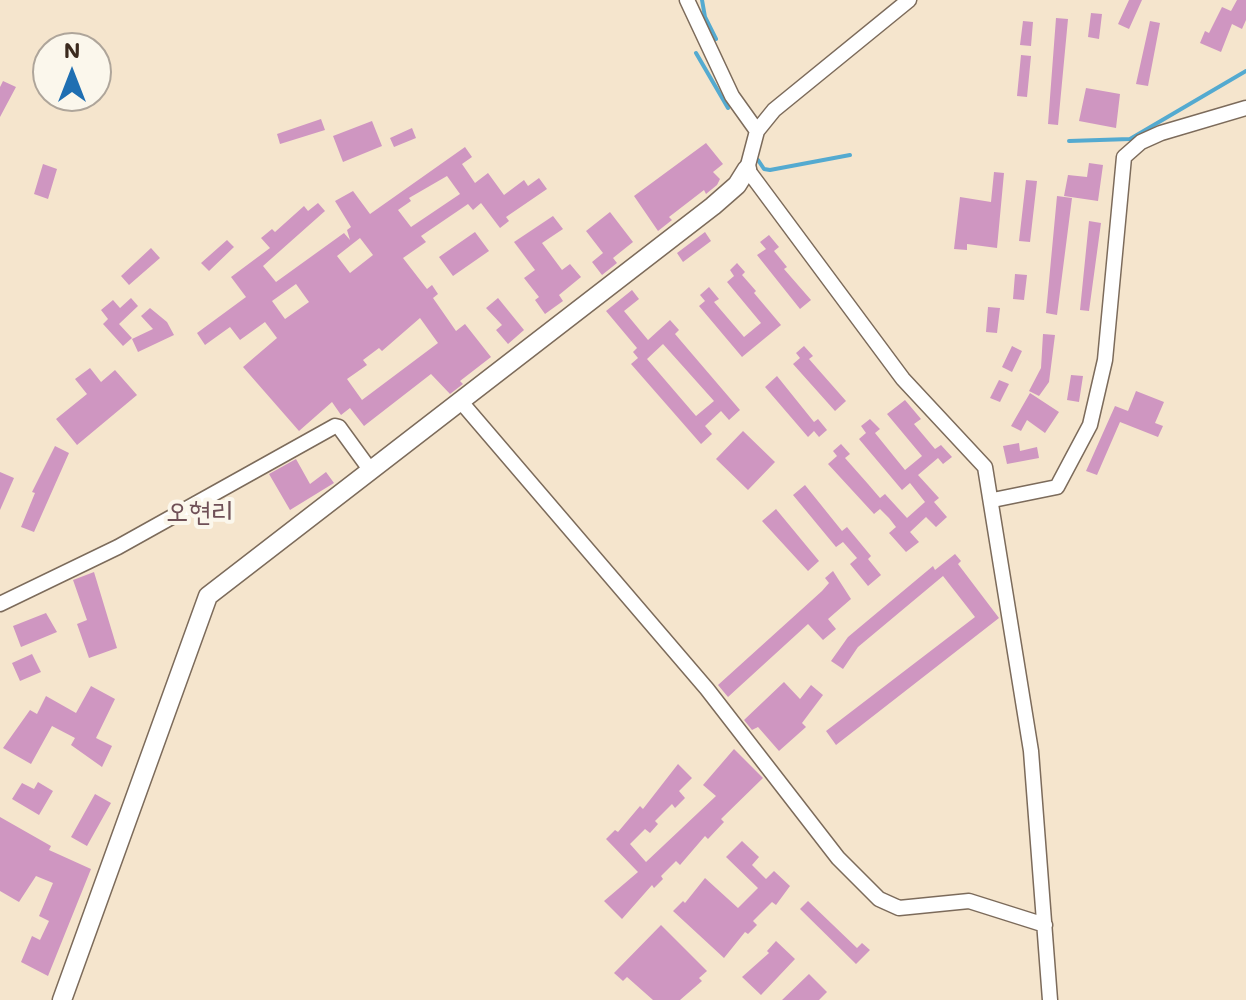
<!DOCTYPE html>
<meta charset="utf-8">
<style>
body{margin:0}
#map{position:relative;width:1246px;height:1000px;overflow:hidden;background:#f5e5cd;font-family:Mali,sans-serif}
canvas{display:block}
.north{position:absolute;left:32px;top:32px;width:80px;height:80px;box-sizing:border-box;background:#fbf7ec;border:2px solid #aea59a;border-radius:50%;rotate:0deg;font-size:22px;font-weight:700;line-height:32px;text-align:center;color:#3b2a1e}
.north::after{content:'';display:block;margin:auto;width:28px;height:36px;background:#1f6fb2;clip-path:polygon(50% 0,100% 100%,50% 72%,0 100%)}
</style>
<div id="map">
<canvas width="1246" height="1000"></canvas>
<div class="north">N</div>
</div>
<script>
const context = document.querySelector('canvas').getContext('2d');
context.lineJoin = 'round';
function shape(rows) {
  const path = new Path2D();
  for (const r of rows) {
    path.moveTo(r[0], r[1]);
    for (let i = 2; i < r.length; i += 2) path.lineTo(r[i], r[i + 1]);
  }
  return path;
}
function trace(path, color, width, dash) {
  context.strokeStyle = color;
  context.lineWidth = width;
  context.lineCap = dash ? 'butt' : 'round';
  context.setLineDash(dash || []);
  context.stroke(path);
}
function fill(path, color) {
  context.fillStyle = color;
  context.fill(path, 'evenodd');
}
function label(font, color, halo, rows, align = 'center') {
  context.font = font + ' Mali,"Poor Story",sans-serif';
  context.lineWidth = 8;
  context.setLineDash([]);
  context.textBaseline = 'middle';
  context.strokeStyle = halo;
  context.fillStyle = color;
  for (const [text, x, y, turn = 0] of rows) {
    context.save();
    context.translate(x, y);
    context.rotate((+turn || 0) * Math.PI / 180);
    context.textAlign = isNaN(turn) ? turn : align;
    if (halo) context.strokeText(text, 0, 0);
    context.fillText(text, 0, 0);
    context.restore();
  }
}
trace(shape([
 [702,0,705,17,716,39],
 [696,53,728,108],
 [1069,141,1130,139,1246,71],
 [758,160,764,169,770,170,850,155]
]), '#54aad0', 4);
fill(shape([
 [1129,0,1142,0,1129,29,1118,24],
 [1237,0,1246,0,1246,20,1242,29,1232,24,1221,52,1200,43,1205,31,1209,33,1222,7,1231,11],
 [1091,13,1102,14,1099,39,1088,37],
 [1056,18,1068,19,1058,125,1048,124],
 [1023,21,1033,22,1031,46,1020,45],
 [1150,21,1160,23,1148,86,1136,84],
 [1021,55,1031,56,1027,97,1017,96],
 [3,81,16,87,0,117,0,87],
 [1086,88,1120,94,1116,128,1079,121],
 [321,119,325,130,280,144,277,134],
 [372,121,382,146,343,162,333,136],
 [412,128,416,138,394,147,390,138],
 [706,143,723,164,713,172,720,179,717,185,706,194,704,190,669,217,672,220,658,231,634,196],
 [465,147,472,157,462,164,475,183,488,173,504,195,524,180,528,186,539,178,547,189,506,217,509,221,500,228,481,203,473,210,468,204,421,236,426,242,403,258,427,289,432,285,438,294,433,298,456,331,465,324,491,357,460,381,463,384,450,394,431,374,364,426,350,408,341,415,332,402,299,431,243,367,277,338,265,322,240,340,230,327,205,345,197,333,246,297,231,277,270,248,261,238,272,229,275,232,304,206,308,211,318,203,325,211,263,266,276,282,344,233,350,240,347,230,351,227,335,201,353,191,370,214],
 [447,176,460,194,411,227,398,210,411,201,409,198],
 [360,238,373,255,350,273,337,256],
 [296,284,309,302,285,319,272,301],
 [420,318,438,343,362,400,347,379,367,365,363,360,379,348,382,351],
 [1089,163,1103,165,1098,201,1064,196,1068,175,1087,177],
 [43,164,57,169,48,199,34,194],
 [994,172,1004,173,997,248,967,244,967,250,954,249,960,197,991,202],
 [1026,180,1037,181,1030,242,1019,241],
 [1057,196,1072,198,1057,315,1046,313],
 [610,212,633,242,613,258,617,263,602,275,592,262,603,253,586,231],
 [553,216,563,229,542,243,562,270,570,264,581,277,559,295,563,301,545,314,535,300,539,297,524,278,535,270,514,242],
 [1089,221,1101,223,1089,311,1080,310],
 [475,232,489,251,453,276,439,257],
 [705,232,711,241,683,262,677,253],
 [769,235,779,247,774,251,787,267,784,269,811,300,800,309,757,255,766,249,760,242],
 [227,240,234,247,209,271,201,263],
 [151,248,160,258,129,285,121,276],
 [737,263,745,272,742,275,756,291,754,293,781,325,742,357,699,306,705,301,700,295,709,287,719,299,714,302,744,337,761,323,727,282,734,276,730,270],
 [1015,274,1027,275,1024,300,1013,299],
 [632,290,639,299,624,311,648,340,670,320,679,330,675,334,740,410,729,420,721,411,705,426,712,434,701,444,631,364,638,358,633,352,637,348,606,311],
 [663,344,714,401,696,416,647,359],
 [131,298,138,306,119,324,132,338,123,346,103,324,108,319,101,310,113,300,120,308],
 [498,298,524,330,508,344,496,330,502,325,486,308],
 [988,307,1000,308,997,333,986,332],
 [150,308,167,322,174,335,138,352,132,339,153,329,141,316],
 [1043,334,1055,335,1049,382,1039,396,1029,391,1041,368],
 [804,346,813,356,809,359,846,401,835,411,793,364,800,358,796,353],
 [1012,346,1022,351,1012,372,1002,367],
 [90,368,101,382,115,370,137,395,77,445,56,419,87,394,75,379],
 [1071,375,1083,376,1079,402,1067,400],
 [777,376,814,422,818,419,827,430,819,437,814,431,808,437,765,387],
 [999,380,1009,384,1000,402,990,398],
 [1136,391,1164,402,1155,423,1163,426,1158,437,1120,422,1097,475,1086,471,1115,406,1128,411],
 [1030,393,1059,412,1045,433,1027,420,1021,431,1011,426],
 [905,400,921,419,914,424,935,449,941,445,952,457,943,464,938,458,918,475,939,498,934,502,947,517,936,527,926,517,910,532,919,542,906,552,889,533,896,527,889,518,880,509,874,514,828,464,837,456,833,451,841,444,850,454,845,458,868,484,880,498,885,494,907,518,925,502,910,483,902,490,859,439,866,433,861,426,870,419,880,429,875,433,905,470,922,456,887,414],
 [743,431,775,462,748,490,716,459],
 [1019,443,1020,451,1037,447,1039,458,1007,464,1003,446],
 [55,446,69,453,34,532,21,527,35,493,32,492],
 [296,459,310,484,326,472,334,483,290,510,269,474],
 [0,472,14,478,0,510],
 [805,485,842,531,847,527,871,556,868,559,881,575,868,586,850,564,857,558,843,542,836,547,793,495],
 [776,509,819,561,808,571,762,521],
 [955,554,961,561,958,564,999,618,836,745,826,731,975,617,943,576,858,647,843,669,831,661,848,637,933,566,935,570],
 [833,571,851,599,828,619,836,629,823,640,808,624,728,697,718,685,822,591,829,583,825,578],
 [94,572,117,648,89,658,77,624,87,620,73,580],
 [46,613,57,632,21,647,13,626],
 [32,654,41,672,20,681,12,663],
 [784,682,800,699,811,685,823,695,802,723,806,727,779,751,758,727,752,730,744,720],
 [91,686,115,699,96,738,112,746,102,767,71,745,75,738,52,726,31,764,3,748,30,710,37,714,46,696,76,713],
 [734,749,763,778,721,819,724,822,708,839,705,836,680,865,676,861,661,876,663,879,654,888,652,885,622,919,604,901,638,872,606,839,615,830,618,832,640,806,643,809,678,764,692,778,679,791,685,798,675,808,672,804,655,821,658,824,650,833,645,829,630,844,646,862,716,796,703,785],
 [38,782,53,791,39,815,12,799,22,783,34,789],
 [95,794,111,803,87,846,71,837],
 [0,817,51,846,49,850,91,869,48,976,21,962,32,936,40,940,49,921,39,916,53,883,36,876,19,902,0,891],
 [742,841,759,857,752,865,766,879,774,871,790,886,776,905,772,902,753,921,757,925,748,934,745,932,724,958,673,911,683,901,685,903,705,878,738,908,758,888,726,857],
 [808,901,857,948,862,943,870,950,856,964,800,909],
 [661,925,707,971,699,978,702,981,680,1000,653,1000,627,977,623,981,614,973],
 [776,941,795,959,761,995,742,977,769,953,767,951],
 [809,974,827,992,819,1000,782,1000]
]), '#cf96c1');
const minor = shape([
 [687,0,732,96,757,131],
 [909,0,774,110,757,131,747,169,903,379,985,467,1031,751,1050,1000],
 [462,403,707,689,838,858,879,899,899,908,969,901,1045,925],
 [993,500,1057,487,1090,425,1105,360,1124,157,1141,142,1161,133,1246,108],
 [0,604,118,547,335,426,339,427,371,471]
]);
const tertiary = shape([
 [62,1000,208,596,713,206,737,185,747,169]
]);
trace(minor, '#7c6b5b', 17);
trace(tertiary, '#7c6b5b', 21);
trace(minor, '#fff', 14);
trace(tertiary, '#fff', 18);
label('28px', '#6f5057', '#fbf7ec', [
 ["오현리",200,512]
]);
</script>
